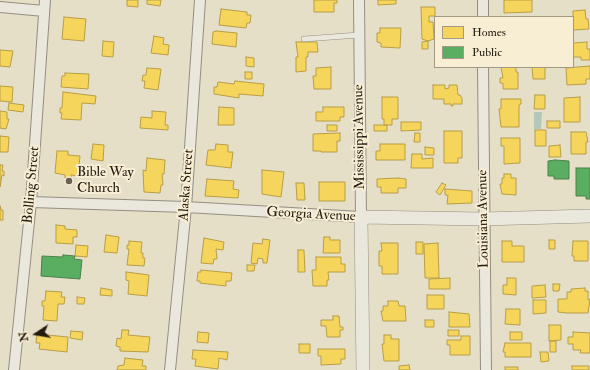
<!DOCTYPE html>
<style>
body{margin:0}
#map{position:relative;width:590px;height:370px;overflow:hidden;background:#e6dfc8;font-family:"IM FELL Double Pica",serif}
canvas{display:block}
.legend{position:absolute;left:434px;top:16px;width:140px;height:52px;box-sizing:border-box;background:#f7eed3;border:1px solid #a39a85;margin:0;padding:5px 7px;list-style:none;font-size:12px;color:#241c11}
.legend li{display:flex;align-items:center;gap:8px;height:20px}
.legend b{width:20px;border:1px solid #a39a85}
.north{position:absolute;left:16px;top:314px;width:40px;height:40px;-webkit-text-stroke:3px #f7eed3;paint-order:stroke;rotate:258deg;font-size:11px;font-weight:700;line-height:16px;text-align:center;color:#241c11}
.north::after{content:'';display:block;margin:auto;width:14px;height:18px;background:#241c11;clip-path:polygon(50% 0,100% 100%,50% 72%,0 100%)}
</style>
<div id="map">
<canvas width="590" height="370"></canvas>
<ul class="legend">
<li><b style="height:11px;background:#f6d55c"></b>Homes</li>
<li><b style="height:11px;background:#5aae61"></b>Public</li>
</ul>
<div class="north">N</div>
</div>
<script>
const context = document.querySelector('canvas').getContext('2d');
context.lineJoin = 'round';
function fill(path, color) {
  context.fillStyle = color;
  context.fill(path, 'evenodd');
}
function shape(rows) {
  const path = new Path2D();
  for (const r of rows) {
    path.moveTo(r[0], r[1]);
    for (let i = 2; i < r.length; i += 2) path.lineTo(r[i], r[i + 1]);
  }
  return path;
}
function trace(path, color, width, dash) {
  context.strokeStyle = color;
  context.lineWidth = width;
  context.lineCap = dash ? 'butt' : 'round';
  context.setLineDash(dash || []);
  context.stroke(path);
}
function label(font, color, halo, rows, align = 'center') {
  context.font = font + ' "IM FELL Double Pica",serif';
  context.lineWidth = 4;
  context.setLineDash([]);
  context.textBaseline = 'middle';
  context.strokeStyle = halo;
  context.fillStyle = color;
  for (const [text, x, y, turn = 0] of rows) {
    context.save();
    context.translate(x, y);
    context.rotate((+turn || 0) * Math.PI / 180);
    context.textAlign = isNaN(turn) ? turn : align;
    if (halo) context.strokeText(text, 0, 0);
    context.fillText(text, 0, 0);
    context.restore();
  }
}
fill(shape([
 [534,112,542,112,541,129,534,129]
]), '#b2c9b9');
const homes = shape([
 [127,0,138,0,138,7,127,6,127,0],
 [147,0,161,0,160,6,147,4,147,0],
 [314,0,337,0,337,3,334,3,334,12,314,12,314,0],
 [378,0,396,0,396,4,378,5,378,0],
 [504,0,532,0,532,12,504,13,504,0],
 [421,7,435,7,435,16,429,16,429,22,433,22,434,39,428,41,422,39,421,7],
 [221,9,247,12,247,15,251,15,250,23,247,23,246,28,219,25,221,9],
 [585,10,586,19,588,19,589,29,573,30,573,11,585,10],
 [64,17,86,19,84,41,62,39,64,17],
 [380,28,401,28,400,48,381,47,381,43,377,42,377,33,380,33,380,28],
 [216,31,237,33,236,47,212,44,213,32,216,31],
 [154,36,164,38,163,44,169,45,168,55,151,53,154,36],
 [103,41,114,42,113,57,102,56,103,41],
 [428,41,428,49,422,49,422,42,428,41],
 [296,42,317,42,318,52,308,52,308,57,306,57,306,71,296,72,296,57,298,57,296,42],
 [587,42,587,49,590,49,590,60,581,60,581,57,573,57,573,43,587,42],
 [0,50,13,51,10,67,0,66,0,50],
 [246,57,254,58,254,67,246,66,246,57],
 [590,66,590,79,586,79,586,84,567,85,566,68,590,66],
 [331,67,331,89,314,89,313,76,316,76,316,68,331,67],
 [501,67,516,67,516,72,518,72,518,89,503,89,503,83,500,83,500,78,503,78,501,67],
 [532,67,545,67,545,79,533,79,532,67],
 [147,68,161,69,158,90,144,88,145,81,142,81,143,75,146,75,147,68],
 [245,72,252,72,252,79,245,79,245,72],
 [65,73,89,74,88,89,61,87,62,76,65,76,65,73],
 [235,81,264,84,263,96,239,94,239,98,214,94,214,87,217,87,218,82,234,84,235,81],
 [433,85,445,85,445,89,449,88,449,85,457,85,458,95,460,95,462,98,462,104,453,104,453,106,451,106,451,104,444,104,444,99,433,99,433,85],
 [0,86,13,87,12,102,0,101,0,86],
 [63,92,96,96,95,104,82,103,81,120,61,119,62,113,60,113,60,108,62,108,63,92],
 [535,95,545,95,545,109,534,109,535,95],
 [382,97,398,97,398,119,392,119,392,125,384,125,384,119,382,119,382,97],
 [580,97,580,122,564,122,564,98,580,97],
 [501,99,521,99,521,104,519,105,519,127,501,127,499,109,501,109,501,99],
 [9,103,24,105,23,112,8,110,9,103],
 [219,107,234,108,234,125,218,125,219,107],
 [323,107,344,107,344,117,340,117,340,121,316,121,316,112,323,112,323,107],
 [0,111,7,112,7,119,9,119,6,129,0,128,0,111],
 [152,111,166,112,165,125,168,125,168,130,140,128,141,117,152,118,152,111],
 [547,121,560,121,560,128,547,128,547,121],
 [401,122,421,122,421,130,401,131,401,122],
 [327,125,337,125,337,131,327,131,327,125],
 [374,125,387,125,387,131,374,131,374,125],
 [535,130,546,130,546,146,535,146,535,130],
 [444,131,462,131,462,158,458,158,458,163,444,163,444,131],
 [571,132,586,132,588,142,586,142,586,154,571,154,571,132],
 [340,133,340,141,337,141,337,152,321,152,321,151,313,151,313,134,340,133],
 [415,133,420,133,420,142,414,142,415,133],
 [0,136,9,137,8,152,0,152,0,136],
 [501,138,520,138,520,163,504,164,504,146,501,146,501,138],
 [93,144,104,145,103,161,91,159,93,144],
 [216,144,228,145,228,152,233,152,231,168,206,165,208,150,215,150,216,144],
 [380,144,405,144,405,160,376,160,376,151,380,151,380,144],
 [560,145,561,157,549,157,549,146,560,145],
 [425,147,434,148,434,155,425,155,425,147],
 [57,151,68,151,68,155,80,156,78,176,71,175,71,179,65,178,65,175,55,173,57,151],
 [412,154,422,154,422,159,433,158,433,168,411,168,412,154],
 [147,158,165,160,164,174,162,174,163,185,161,185,160,193,144,192,143,170,146,171,147,158],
 [0,165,3,165,2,171,4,171,4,176,2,175,0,187,0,165],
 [262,170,284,172,281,197,262,194,262,170],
 [504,174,511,174,511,178,516,178,516,195,502,194,500,184,502,184,502,178,504,178,504,174],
 [398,178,406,179,406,188,398,188,398,193,381,193,381,187,377,187,377,179,398,178],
 [207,179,234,181,233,189,239,190,238,198,205,196,207,179],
 [319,182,345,182,345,201,319,201,319,182],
 [296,183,304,183,305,200,297,200,296,183],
 [442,183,446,185,440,195,436,192,442,183],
 [445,189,472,191,472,203,447,204,448,195,445,195,445,189],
 [0,206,1,210,3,210,3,220,0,220,0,206],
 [56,225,65,226,65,229,77,230,77,237,73,237,73,244,56,243,56,225],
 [106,235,119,237,117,253,104,252,106,235],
 [324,237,330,237,330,240,340,240,340,253,323,253,324,237],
 [204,238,224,242,223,250,216,249,217,259,214,259,213,264,201,263,204,238],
 [263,239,270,240,267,263,263,263,263,259,258,258,257,264,251,263,253,243,262,244,263,239],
 [549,240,555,240,555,249,549,249,549,240],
 [129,241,142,242,141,253,143,253,143,258,145,258,144,266,127,265,129,249,127,249,127,245,129,245,129,241],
 [502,241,512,241,512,246,524,246,524,262,502,262,502,241],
 [573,241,588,241,588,261,574,261,574,256,572,256,573,241],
 [416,242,423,242,423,254,416,254,416,242],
 [381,243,398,243,398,274,382,274,382,266,379,266,379,251,382,251,381,243],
 [438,243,439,278,425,278,424,244,438,243],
 [76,245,88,246,87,257,75,256,76,245],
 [298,250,304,250,305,272,298,272,298,250],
 [316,257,341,257,341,264,345,264,345,272,328,272,329,280,327,280,327,286,313,286,312,270,316,270,316,257],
 [247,265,255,265,254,271,247,271,247,265],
 [201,270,232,273,231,281,226,281,226,286,200,283,200,281,197,281,198,272,201,272,201,270],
 [126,272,149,275,147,296,128,294,129,281,126,280,126,272],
 [450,278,450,289,429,289,429,279,450,278],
 [507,278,516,278,516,295,503,294,503,285,507,285,507,278],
 [553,284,560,284,559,291,553,291,553,284],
 [545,285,546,297,532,298,532,286,545,285],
 [101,288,112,290,112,296,100,295,101,288],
 [585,288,585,291,588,291,588,300,590,299,588,313,567,313,558,312,558,299,567,299,567,292,571,292,571,289,585,288],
 [46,291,62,292,61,297,65,297,64,304,58,304,57,321,43,320,44,306,42,306,42,301,45,301,46,291],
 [427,295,444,295,444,309,427,309,427,295],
 [77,297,85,298,84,304,77,304,77,297],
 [533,300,546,300,546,313,533,314,533,300],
 [388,301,398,301,399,306,405,306,406,321,383,321,381,311,383,311,383,306,388,306,388,301],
 [506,309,520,309,520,325,505,324,506,309],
 [449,312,469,314,470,327,449,327,449,312],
 [333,316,339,316,340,327,343,327,343,330,340,330,340,337,327,337,326,326,321,326,321,320,333,320,333,316],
 [425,320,434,320,434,327,425,327,425,320],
 [549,325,561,325,561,340,549,341,549,325],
 [122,330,129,330,128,335,150,337,148,352,120,351,120,347,116,346,117,338,121,339,122,330],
 [448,330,459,330,459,336,448,336,448,330],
 [71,331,83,332,82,340,70,338,71,331],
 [198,332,209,333,208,343,197,342,198,332],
 [510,332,522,332,522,340,510,340,510,332],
 [573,332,590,333,590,353,580,353,581,350,573,350,573,344,568,344,568,337,573,337,573,332],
 [37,334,68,337,67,352,39,349,40,343,36,343,37,334],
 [384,335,391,335,391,339,399,339,399,361,384,361,382,344,384,344,384,335],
 [461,336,470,336,470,355,450,355,450,345,447,345,447,340,461,340,461,336],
 [550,341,556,341,556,352,550,352,550,341],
 [505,343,531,343,531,357,505,357,505,352,503,352,505,343],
 [299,344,310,344,310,353,299,353,299,344],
 [318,349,345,349,345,359,341,359,341,364,321,365,321,356,318,356,318,349],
 [193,350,228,352,227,360,219,358,218,369,195,366,196,359,192,359,193,350],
 [540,352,548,352,549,361,541,362,540,352],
 [125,358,143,360,142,366,146,366,146,370,117,370,118,366,124,365,125,358],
 [409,365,410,370,399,370,399,366,409,365],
 [572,366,589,366,589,370,572,370,572,366],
 [505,367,518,367,518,370,505,370,505,367]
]);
fill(homes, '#f6d55c');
trace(homes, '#b79e46', 1);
const public = shape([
 [555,160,569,161,569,179,554,179,554,176,548,176,548,161,555,160],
 [576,168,590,168,590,199,586,199,586,196,576,196,576,168],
 [63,255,75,256,74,259,82,260,80,279,41,276,42,256,63,257,63,255]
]);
fill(public, '#5aae61');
trace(public, '#4a8249', 1);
const service = shape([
 [304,39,359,35]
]);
const minor = shape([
 [483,0,483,17],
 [0,7,44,11],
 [483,67,486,370],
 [31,202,186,207,361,217,359,0],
 [14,370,31,202,45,0],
 [170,370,186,207,200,0]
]);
const tertiary = shape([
 [363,370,361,217,483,219,590,216]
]);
trace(service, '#938e80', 6);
trace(minor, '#938e80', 12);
trace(tertiary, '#938e80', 14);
trace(service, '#eae7dc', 5);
trace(minor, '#eae7dc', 10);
trace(tertiary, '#eae7dc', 13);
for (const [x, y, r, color] of [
 [69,181,4,"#686051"]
]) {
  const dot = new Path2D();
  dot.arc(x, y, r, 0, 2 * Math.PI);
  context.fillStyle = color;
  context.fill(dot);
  trace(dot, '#f7eed3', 1.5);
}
label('14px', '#241c11', '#f7eed3', [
 ["Mississippi Avenue",360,137,-91],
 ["Bolling Street",32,185,-85],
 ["Alaska Street",187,185,-86],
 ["Georgia Avenue",311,215,3],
 ["Louisiana Avenue",484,219,-91]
]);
label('14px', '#241c11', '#f7eed3', [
 ["Bible Way",77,173],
 ["Church",77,189]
], 'left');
</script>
